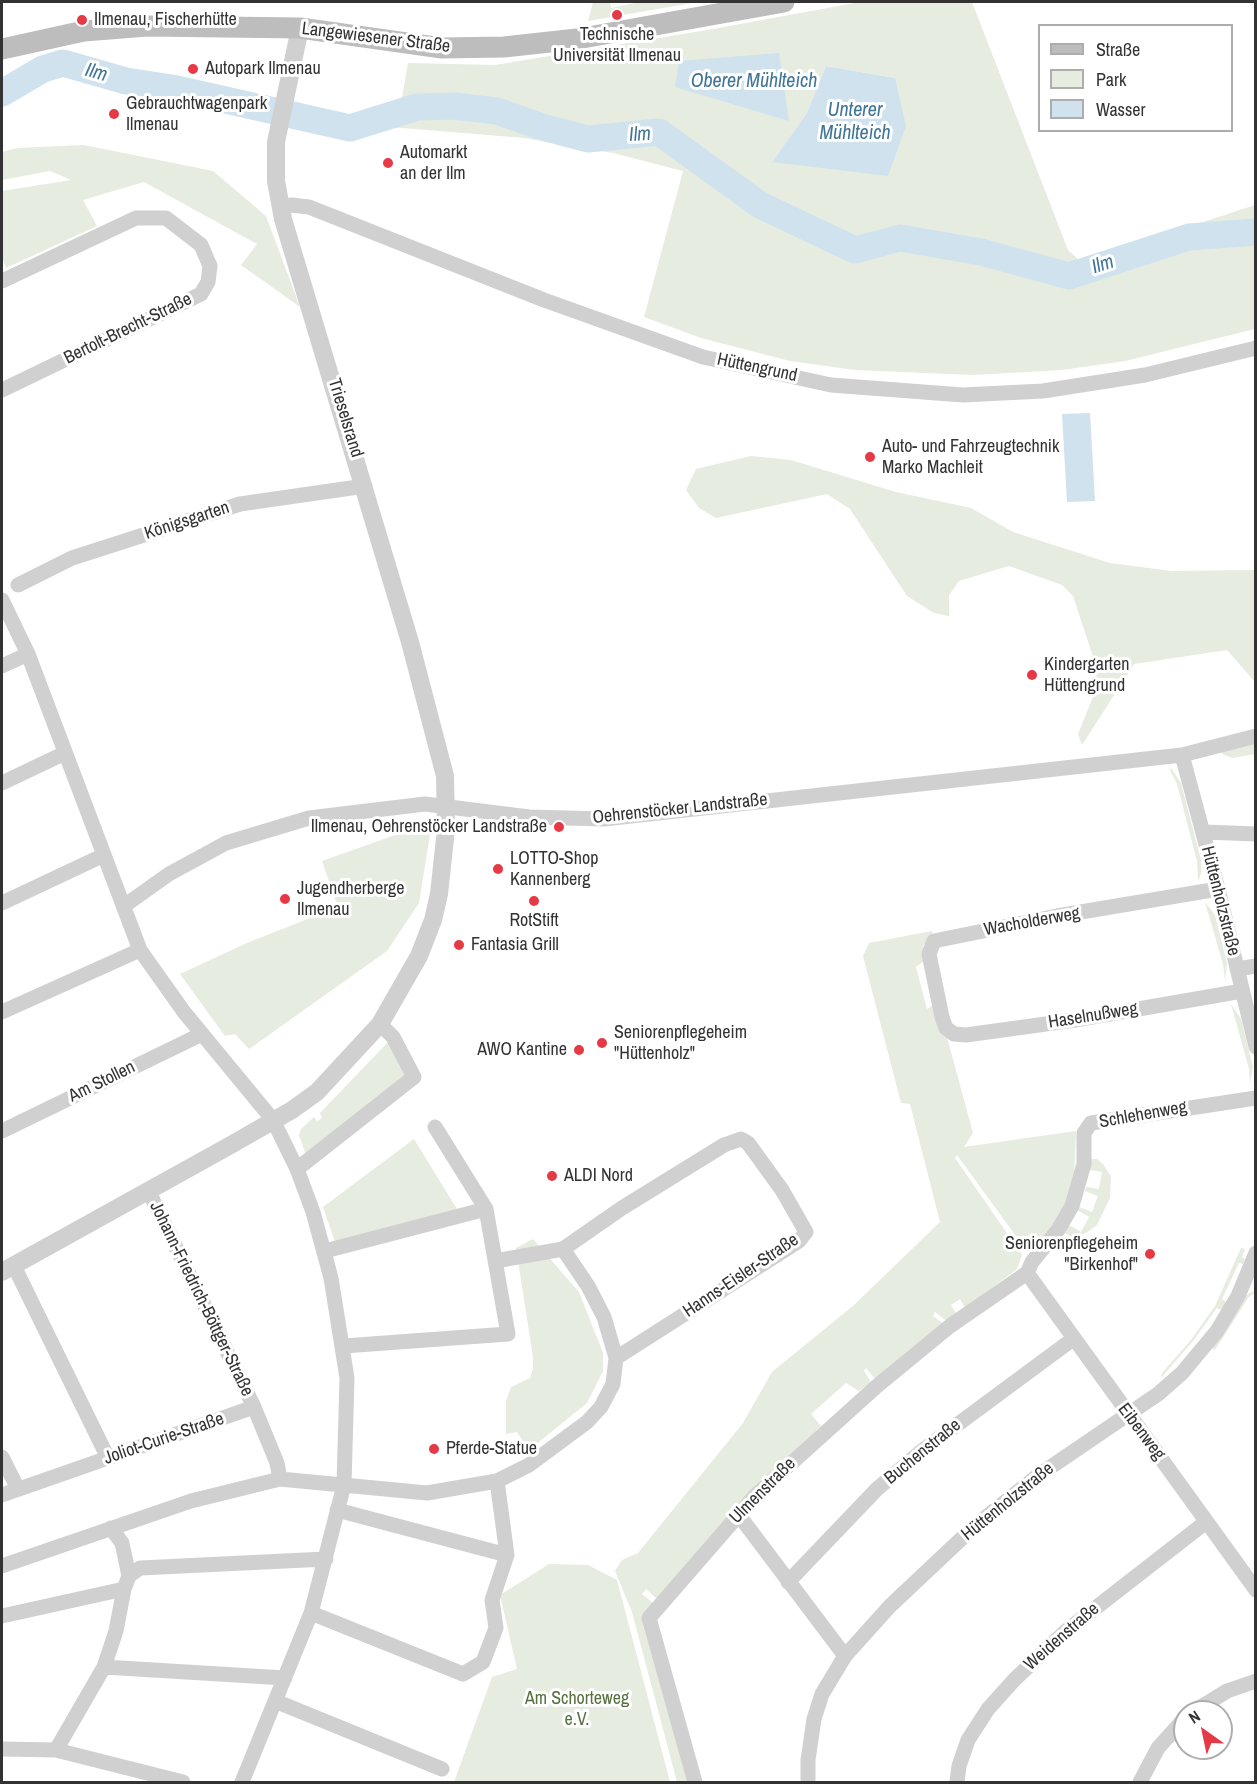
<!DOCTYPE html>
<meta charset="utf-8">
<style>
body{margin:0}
#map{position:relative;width:1257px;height:1784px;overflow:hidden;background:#fff;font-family:"Archivo Narrow",sans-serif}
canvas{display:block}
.frame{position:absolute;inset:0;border:3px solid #333;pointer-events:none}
.legend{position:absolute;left:1038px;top:24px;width:195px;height:108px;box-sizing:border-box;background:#fff;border:2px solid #adadad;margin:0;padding:8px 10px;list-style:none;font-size:18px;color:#333}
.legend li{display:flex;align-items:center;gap:12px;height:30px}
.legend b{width:30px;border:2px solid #adadad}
.north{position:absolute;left:1173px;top:1700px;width:60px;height:60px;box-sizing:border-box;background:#fff;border:2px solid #adadad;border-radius:50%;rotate:327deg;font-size:16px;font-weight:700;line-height:24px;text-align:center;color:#333}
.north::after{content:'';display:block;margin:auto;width:21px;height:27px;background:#e63946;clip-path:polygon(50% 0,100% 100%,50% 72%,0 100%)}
</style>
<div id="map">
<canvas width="1257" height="1784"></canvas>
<div class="frame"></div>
<ul class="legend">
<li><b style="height:8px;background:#bdbdbd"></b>Straße</li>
<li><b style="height:16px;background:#e6ecdf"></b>Park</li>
<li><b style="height:16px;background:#cfe2ee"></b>Wasser</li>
</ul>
<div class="north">N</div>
</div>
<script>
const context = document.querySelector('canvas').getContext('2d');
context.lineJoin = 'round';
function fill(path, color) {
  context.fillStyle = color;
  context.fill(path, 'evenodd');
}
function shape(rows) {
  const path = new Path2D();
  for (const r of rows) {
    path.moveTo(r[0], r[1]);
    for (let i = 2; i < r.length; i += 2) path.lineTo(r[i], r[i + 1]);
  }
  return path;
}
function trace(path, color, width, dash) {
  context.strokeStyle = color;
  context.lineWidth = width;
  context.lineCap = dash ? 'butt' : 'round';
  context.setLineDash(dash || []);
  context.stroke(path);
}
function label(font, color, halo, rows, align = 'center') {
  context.font = font + ' "Archivo Narrow",sans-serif';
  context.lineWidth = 6;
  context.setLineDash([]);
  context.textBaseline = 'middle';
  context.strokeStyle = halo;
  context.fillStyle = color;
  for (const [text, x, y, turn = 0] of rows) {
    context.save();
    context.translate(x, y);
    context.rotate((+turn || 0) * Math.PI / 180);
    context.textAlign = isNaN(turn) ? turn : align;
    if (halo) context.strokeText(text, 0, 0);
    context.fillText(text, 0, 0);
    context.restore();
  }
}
fill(shape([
 [593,2,610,2,611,8,639,2,698,2,588,21],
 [860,2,972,2,1068,250,1081,262,1255,205,1255,329,1125,361,1062,370,973,375,855,370,790,361,701,338,644,317,683,171,613,153,524,138,390,127,401,104,408,63,495,65,713,29],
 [826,66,895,78,772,162,807,113],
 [84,145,213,171,266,216,300,307,241,265,257,244,144,182,83,200,97,226,6,268,2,257,2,191,71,180,50,171,2,180,2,152,17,148],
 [751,456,791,460,896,492,971,508,1013,532,1110,563,1172,571,1255,570,1255,682,1227,650,1134,664,1082,745,1078,734,1097,687,1095,663,1073,596,1062,585,1009,566,959,581,949,595,949,616,934,613,907,596,850,509,827,494,716,518,699,508,686,490,696,469],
 [1255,742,1255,754,1233,758,1224,755,1221,751],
 [1171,768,1181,783,1201,860,1201,873,1198,882,1197,861,1177,784,1170,770],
 [432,822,419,903,387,951,249,1049,235,1034,225,1036,180,974,247,943,338,907,322,861],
 [1205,902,1215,915,1227,963,1225,981,1223,964],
 [932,931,933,935,923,946,925,960,916,967,927,1009,935,1004,945,1030,973,1133,964,1147,1076,1131,1074,1178,1067,1202,1055,1223,1035,1248,1026,1250,957,1155,955,1158,1022,1255,1017,1269,965,1308,960,1299,951,1305,957,1315,948,1322,935,1312,933,1316,944,1324,875,1379,866,1368,864,1371,871,1382,859,1391,846,1383,811,1414,821,1426,764,1481,657,1599,646,1589,642,1594,653,1603,643,1618,643,1625,689,1782,677,1782,632,1612,615,1571,622,1560,638,1553,743,1423,772,1372,854,1305,940,1222,910,1104,901,1103,863,956,869,943],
 [1231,1004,1241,1019,1253,1067,1250,1083,1249,1069],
 [389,1041,406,1076,306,1155,299,1135,301,1129,314,1117,317,1121,322,1118,320,1113],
 [414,1139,460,1214,336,1245,323,1207],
 [1091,1159,1097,1159,1103,1164,1111,1176,1110,1198,1097,1225,1086,1233,1071,1237,1065,1233,1069,1225,1081,1232,1089,1217,1077,1210,1079,1207,1092,1212,1098,1196,1085,1191,1086,1187,1099,1189,1102,1172,1089,1170],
 [533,1239,579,1292,603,1353,603,1371,587,1403,529,1450,517,1432,506,1434,506,1401,511,1387,530,1378,533,1369,533,1357,516,1248],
 [1241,1248,1245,1249,1242,1257,1245,1259,1243,1264,1239,1263,1222,1299,1226,1302,1221,1310,1217,1308,1193,1341,1161,1378,1162,1373,1191,1340,1215,1306],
 [1253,1291,1254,1293,1248,1298,1215,1350,1212,1348,1245,1296],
 [549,1564,588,1565,617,1580,670,1782,454,1782,492,1677,517,1669,500,1595]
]), '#e6ecdf');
fill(shape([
 [779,53,789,121,675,87,679,61],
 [826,66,895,78,906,126,888,176,772,162,807,113],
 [1090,413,1095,501,1067,502,1062,414]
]), '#cfe2ee');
trace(shape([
 [2,93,43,69,63,63,126,81,172,88,350,128,417,107,453,106,497,111,542,127,588,139,659,132,760,205,855,250,900,238,981,252,1069,276,1189,237,1256,232]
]), '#cfe2ee', 27);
trace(shape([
 [280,207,292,205,309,207,544,300,703,357,831,385,963,395,1043,391,1145,375,1256,348],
 [2,281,136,218,166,218,201,245,210,266,208,282,201,294,2,390],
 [18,585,72,558,240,504,365,486],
 [2,600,28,654,140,950,184,1012,273,1120,297,1169,313,1212,331,1278,347,1378,344,1485,311,1613,242,1782],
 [2,666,28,654],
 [1182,755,1218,889,1256,1047],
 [2,783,65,753],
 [1204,832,1256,834],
 [1218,889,1057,916,934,941,929,954,942,1017,946,1028,954,1034,966,1035,1075,1020,1242,991],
 [2,903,104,855],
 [124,906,169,874,226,843,309,818,425,804,529,817,604,819,1182,755,1256,736],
 [1237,969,1256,966],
 [2,1012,140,950],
 [2,1131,202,1034],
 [297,1169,414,1077,393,1037,380,1024],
 [149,1192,254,1407],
 [325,1251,486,1209],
 [495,1261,563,1249,622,1208,724,1145,741,1139,748,1143,782,1190,806,1232,799,1241,616,1358],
 [14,1266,108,1458],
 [1027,1273,1256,1590],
 [1027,1273,1032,1262,1058,1230,1072,1206,1084,1164,1084,1133,1091,1123,1256,1098],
 [344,1346,508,1334,486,1209,435,1127],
 [2,1457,18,1489],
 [2,1495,254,1407,277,1463,280,1479],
 [337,1510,507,1555],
 [738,1514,845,1656],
 [111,1528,122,1543,129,1576],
 [2,1566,191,1501,280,1479,427,1493,497,1481,529,1465,587,1422,601,1407,613,1384,616,1358,604,1317,588,1286,563,1249],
 [788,1582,877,1489,923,1450,1073,1339],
 [311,1613,463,1674,483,1662,496,1628,492,1600,507,1555,497,1481],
 [2,1616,124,1589],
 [104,1667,285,1678],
 [275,1701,442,1769],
 [1193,1712,1227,1691,1256,1681],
 [2,1749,56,1750,183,1782],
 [56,1750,104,1667,116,1631,124,1589,129,1576,140,1568,326,1559],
 [695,1782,649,1618,755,1496,877,1386,950,1326,1027,1273],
 [808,1782,808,1760,814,1719,822,1694,845,1656,890,1606,976,1525,1036,1477,1158,1394,1182,1373,1217,1331,1238,1296,1256,1253],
 [957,1782,959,1766,968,1740,988,1709,1015,1679,1066,1631,1206,1522],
 [1140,1782,1158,1748,1185,1718]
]), '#d0d0d0', 15);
trace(shape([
 [2,1272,229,1146,292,1110,317,1092,380,1024,419,956,433,920,439,894,446,829,445,776,410,642,283,219,276,181,276,142,300,28]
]), '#d0d0d0', 18);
trace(shape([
 [2,49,84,31,147,26,300,28,442,48,504,47,577,39,784,2]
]), '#bdbdbd', 21);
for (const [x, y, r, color] of [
 [617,15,6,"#e63946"],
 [82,20,6,"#e63946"],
 [193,69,6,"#e63946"],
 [114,114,6,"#e63946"],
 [388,163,6,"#e63946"],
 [870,457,6,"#e63946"],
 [1032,675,6,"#e63946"],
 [559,827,6,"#e63946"],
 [498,869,6,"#e63946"],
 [285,899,6,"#e63946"],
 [534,901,6,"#e63946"],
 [459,945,6,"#e63946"],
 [602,1043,6,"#e63946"],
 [579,1050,6,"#e63946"],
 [552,1176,6,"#e63946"],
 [1150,1254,6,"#e63946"],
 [434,1449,6,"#e63946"]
]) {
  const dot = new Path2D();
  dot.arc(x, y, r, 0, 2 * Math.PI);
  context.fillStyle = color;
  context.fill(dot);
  trace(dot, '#fff', 2);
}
label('18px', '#333', '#fff', [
 ["Ilmenau, Fischerhütte",94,20],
 ["Technische",617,35,"center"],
 ["Universität Ilmenau",617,56,"center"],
 ["Autopark Ilmenau",205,69],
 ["Gebrauchtwagenpark",126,104],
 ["Ilmenau",126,125],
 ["Automarkt",400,153],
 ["an der Ilm",400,174],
 ["Auto- und Fahrzeugtechnik",882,447],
 ["Marko Machleit",882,468],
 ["Kindergarten",1044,665],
 ["Hüttengrund",1044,686],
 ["Ilmenau, Oehrenstöcker Landstraße",547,827,"right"],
 ["LOTTO-Shop",510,859],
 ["Kannenberg",510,880],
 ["Jugendherberge",297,889],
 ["Ilmenau",297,910],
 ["RotStift",534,921,"center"],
 ["Fantasia Grill",471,945],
 ["Seniorenpflegeheim",614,1033],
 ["\"Hüttenholz\"",614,1054],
 ["AWO Kantine",567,1050,"right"],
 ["ALDI Nord",564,1176],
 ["Seniorenpflegeheim",1138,1244,"right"],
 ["\"Birkenhof\"",1138,1265,"right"],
 ["Pferde-Statue",446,1449]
], 'left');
label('18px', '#333', '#fff', [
 ["Langewiesener Straße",376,38,7],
 ["Bertolt-Brecht-Straße",128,329,-26],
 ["Hüttengrund",757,368,12],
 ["Trieselsrand",345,418,73],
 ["Königsgarten",187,521,-18],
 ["Oehrenstöcker Landstraße",680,809,-6],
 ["Hüttenholzstraße",1220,901,76],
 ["Wacholderweg",1032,922,-10],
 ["Haselnußweg",1093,1016,-9],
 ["Am Stollen",102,1082,-26],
 ["Schlehenweg",1143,1115,-10],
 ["Hanns-Eisler-Straße",741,1276,-34],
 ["Johann-Friedrich-Böttger-Straße",201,1299,64],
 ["Eibenweg",1141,1432,53],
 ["Joliot-Curie-Straße",164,1439,-19],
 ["Buchenstraße",923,1452,-39],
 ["Ulmenstraße",763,1491,-45],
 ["Hüttenholzstraße",1008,1502,-39],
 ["Weidenstraße",1062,1637,-41]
]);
label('18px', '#56703f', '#fff', [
 ["Am Schorteweg",577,1699],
 ["e.V.",577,1720]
]);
label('italic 20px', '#3f7597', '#fff', [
 ["Ilm",96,73,16],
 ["Oberer Mühlteich",754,82],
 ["Unterer",855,111],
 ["Mühlteich",855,134],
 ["Ilm",640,135,-3],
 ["Ilm",1103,265,-18]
]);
</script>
